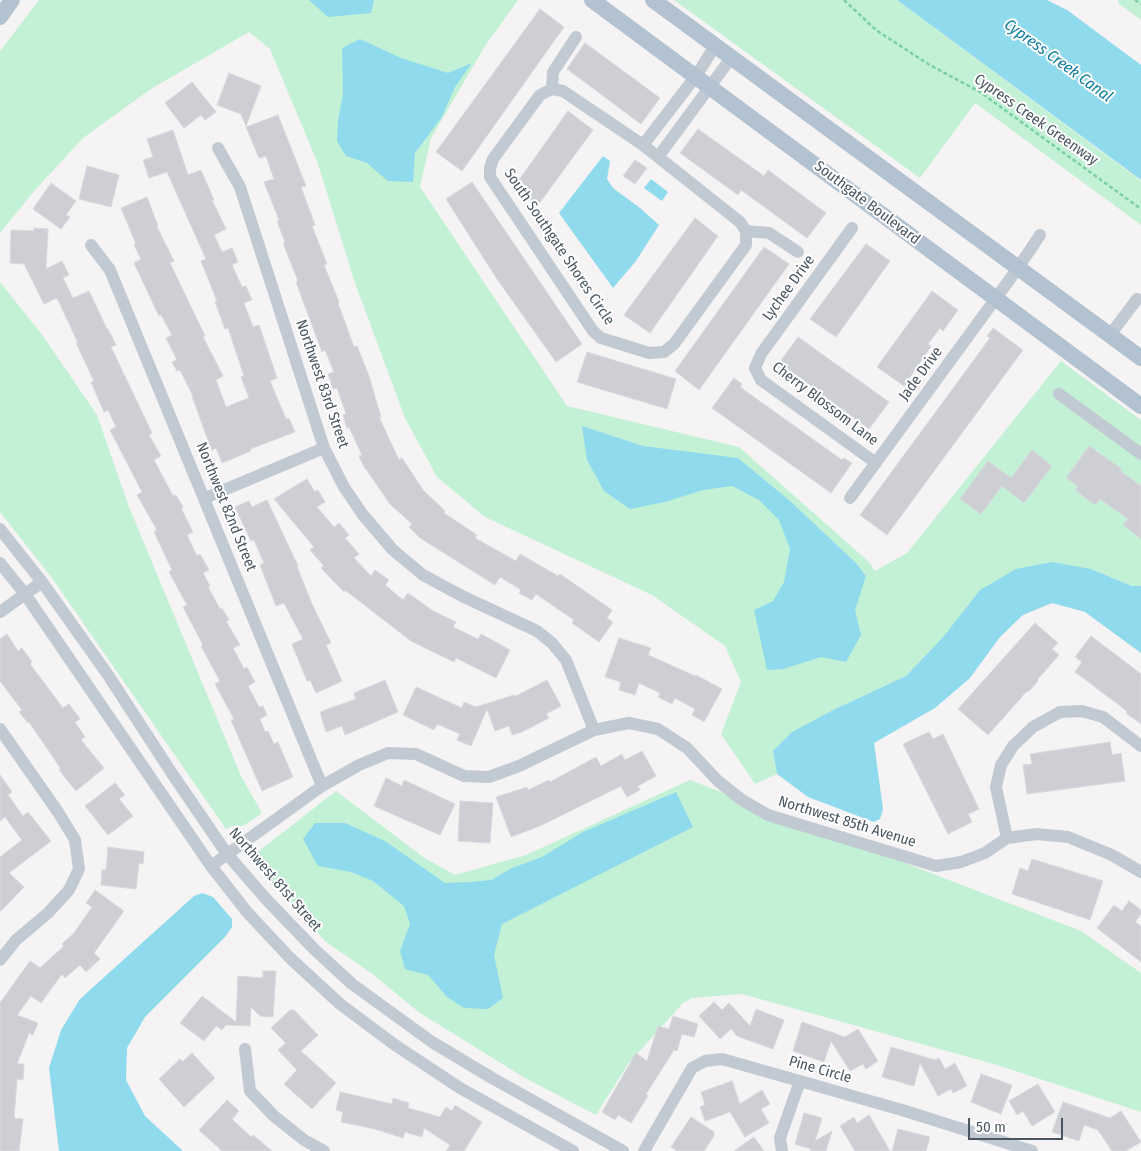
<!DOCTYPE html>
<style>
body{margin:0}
#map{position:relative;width:1141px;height:1151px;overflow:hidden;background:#f5f3f3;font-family:"Fira Sans Condensed",sans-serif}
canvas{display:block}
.scale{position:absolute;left:968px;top:1118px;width:95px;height:22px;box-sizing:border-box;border:2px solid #4a5661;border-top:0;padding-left:6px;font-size:15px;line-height:18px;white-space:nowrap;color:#4a5661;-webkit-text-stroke:4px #fff;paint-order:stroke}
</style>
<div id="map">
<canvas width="1141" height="1151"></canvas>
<div class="scale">50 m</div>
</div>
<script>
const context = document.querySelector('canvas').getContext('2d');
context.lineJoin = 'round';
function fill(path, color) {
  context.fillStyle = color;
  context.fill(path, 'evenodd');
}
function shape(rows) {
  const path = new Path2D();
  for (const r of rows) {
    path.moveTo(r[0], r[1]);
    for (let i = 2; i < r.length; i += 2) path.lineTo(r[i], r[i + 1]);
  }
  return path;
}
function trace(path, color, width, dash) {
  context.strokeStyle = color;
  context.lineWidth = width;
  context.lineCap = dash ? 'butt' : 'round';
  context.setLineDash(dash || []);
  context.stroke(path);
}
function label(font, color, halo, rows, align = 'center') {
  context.font = font + ' "Fira Sans Condensed",sans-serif';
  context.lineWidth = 4;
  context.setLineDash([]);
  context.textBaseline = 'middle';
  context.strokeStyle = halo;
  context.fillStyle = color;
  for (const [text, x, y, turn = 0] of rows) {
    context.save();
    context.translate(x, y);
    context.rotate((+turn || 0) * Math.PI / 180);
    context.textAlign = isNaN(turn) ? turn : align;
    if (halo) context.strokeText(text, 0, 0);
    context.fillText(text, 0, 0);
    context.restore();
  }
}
fill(shape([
 [39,0,518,0,485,46,431,138,420,187,567,406,739,447,869,562,875,571,907,553,1061,361,1141,420,1141,586,1132,586,1091,569,944,636,906,676,835,709,773,751,777,774,755,784,721,734,741,682,725,646,652,595,485,517,437,477,405,418,355,283,318,164,270,49,249,32,151,89,83,138,35,190,0,233,0,51],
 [674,0,897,0,1141,181,1141,225,975,103,920,178],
 [1118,0,1141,0,1141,20,1118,3],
 [0,282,43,336,97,415,129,507,241,776,262,813,243,826,232,826,226,829,52,578,0,512],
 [690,780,1081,931,1141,973,1141,1112,997,1065,742,994,692,998,683,1003,628,1064,596,1115,525,1078,420,1013,371,973,326,942,250,858,336,791,423,857,455,875,526,855]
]), '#c3f1d5');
fill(shape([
 [309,0,374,0,371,13,328,17],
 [897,0,1047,0,1067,10,1141,65,1141,180],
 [360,39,401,58,448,73,472,63,455,87,442,117,415,153,413,182,388,181,367,163,346,156,337,141,338,121,343,94,342,48],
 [603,156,610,161,607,179,613,188,640,208,659,225,636,261,613,288,559,213],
 [651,179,668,192,662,201,644,188],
 [582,426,643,446,738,458,790,501,856,563,866,576,855,610,861,635,846,662,821,657,783,669,767,670,754,610,773,601,784,582,790,549,779,520,759,500,732,486,703,490,665,502,630,509,604,491,587,460],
 [1052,562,1091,569,1132,586,1141,586,1141,653,1085,612,1052,603,1023,615,1000,637,970,678,935,708,874,743,883,809,880,819,874,822,808,797,777,774,773,751,792,732,835,709,906,676,944,636,980,590,1016,569],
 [676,792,693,827,502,924,494,955,503,998,488,1009,464,1008,447,997,428,975,405,969,400,951,410,924,404,906,373,881,351,872,318,866,303,839,315,823,345,823,385,841,445,883,470,882,491,880,512,868,542,857,583,832],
 [202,893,213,897,232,919,232,927,225,937,145,1017,127,1048,126,1080,145,1116,183,1151,59,1151,49,1068,61,1030,80,999,194,896]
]), '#90daee');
const building = shape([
 [540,9,564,27,462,171,436,152,540,9],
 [585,43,660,98,641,124,567,69,585,43],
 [229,73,261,86,246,126,241,114,217,105,229,73],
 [192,82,216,112,205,120,201,115,184,128,165,103,192,82],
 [568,111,593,130,538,205,514,187,568,111],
 [278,115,306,186,301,187,315,225,312,226,327,264,324,265,339,302,338,303,354,347,357,346,369,376,381,417,379,417,399,460,402,458,423,490,445,511,444,513,477,535,475,538,516,561,520,554,558,576,560,574,612,610,607,618,613,622,599,642,572,623,574,620,536,594,532,600,519,593,521,590,500,577,495,585,420,538,409,527,412,524,390,504,366,469,365,469,359,456,362,455,349,427,347,428,343,415,346,414,337,388,333,389,328,374,334,372,325,350,322,352,296,282,298,281,283,243,285,242,277,221,279,220,264,182,274,179,266,156,259,158,246,127,278,115],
 [698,129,764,176,768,170,826,213,807,238,741,190,738,195,680,153,698,129],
 [173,130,188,175,201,170,214,200,212,200,226,229,214,235,222,252,232,248,238,262,232,265,242,287,246,286,252,300,244,303,253,327,259,325,277,378,270,381,286,419,289,418,295,432,250,449,251,451,222,463,216,448,212,450,206,435,192,396,193,396,180,370,177,371,172,362,177,360,166,338,172,335,161,315,159,316,134,263,141,259,134,245,136,244,121,208,147,197,158,226,157,227,174,261,170,263,205,336,203,337,223,376,216,380,226,407,249,398,241,377,244,376,228,328,225,329,215,302,217,301,201,261,206,259,167,172,149,178,143,160,153,157,147,139,173,130],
 [635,160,647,168,635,184,623,176,635,160],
 [87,166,119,175,111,207,79,199,87,166],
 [472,182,582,344,556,362,497,279,446,199,472,182],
 [51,183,76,201,66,215,70,217,61,229,33,209,51,183],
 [695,218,718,236,650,333,624,315,695,218],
 [34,228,48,229,46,269,62,261,69,275,63,278,73,298,89,291,107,329,108,329,116,345,111,347,152,433,149,435,161,456,154,460,173,496,176,495,183,507,181,508,193,532,187,535,197,556,200,554,209,570,203,573,210,586,208,587,220,609,222,608,229,620,226,621,240,645,233,648,244,669,247,667,255,682,248,686,259,707,263,706,267,715,260,719,265,732,268,731,274,744,278,742,293,777,262,791,231,720,234,719,215,684,220,681,201,646,203,645,183,607,187,605,169,572,172,570,154,532,157,530,137,495,142,492,110,430,116,427,108,410,104,412,91,382,94,381,76,343,78,343,57,298,44,304,24,264,10,263,11,230,34,231,34,228],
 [866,244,890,261,836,337,810,319,866,244],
 [764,247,789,264,699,390,675,371,764,247],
 [932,291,958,310,943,331,940,328,928,344,931,346,904,386,877,367,932,291],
 [993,328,1023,350,887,535,860,515,990,338,987,336,993,328],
 [798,337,889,402,869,429,788,369,786,373,777,366,798,337],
 [587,352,676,379,667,409,577,382,587,352],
 [734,378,742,384,740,387,842,460,844,458,852,463,831,493,712,408,734,378],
 [1089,446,1122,469,1120,471,1141,486,1141,539,1123,525,1128,519,1100,499,1095,505,1075,490,1078,486,1066,478,1089,446],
 [1032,450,1052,466,1024,503,1002,486,981,514,960,499,988,461,1011,478,1032,450],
 [307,479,315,492,318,490,325,502,317,507,334,527,339,523,349,535,345,538,359,554,354,558,371,576,375,570,389,580,385,585,403,600,408,593,433,611,456,622,453,627,478,639,481,634,510,650,496,678,456,658,454,662,411,641,345,590,344,592,321,568,324,566,310,550,314,547,274,499,307,479],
 [267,500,298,566,297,567,312,604,331,643,326,645,342,681,316,693,310,680,307,681,292,644,303,639,284,603,276,606,260,565,264,563,254,540,251,541,235,507,249,501,252,507,267,500],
 [1035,623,1058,643,1052,649,1059,655,1037,680,1038,681,1028,692,1027,691,988,735,958,709,1035,623],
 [7,634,18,651,22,648,32,662,30,664,63,708,69,704,80,719,75,722,85,737,81,740,104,768,76,791,59,770,61,769,29,722,28,723,19,712,22,710,0,681,0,639,7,634],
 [1091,636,1141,674,1141,724,1126,713,1127,711,1075,672,1082,662,1075,657,1091,636],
 [619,638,651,648,648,655,695,676,696,675,722,689,704,722,692,715,695,709,675,698,672,704,658,697,660,693,639,683,635,695,619,690,621,682,605,677,619,638],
 [385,680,398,712,345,735,342,726,326,732,320,712,356,699,354,693,385,680],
 [547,680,561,706,546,714,549,718,522,732,512,735,509,726,495,731,487,709,471,746,457,740,460,734,437,724,434,730,403,715,416,687,462,708,464,702,476,707,514,695,514,697,547,680],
 [929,732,933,739,943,734,979,809,968,814,972,822,948,834,903,744,929,732],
 [1110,742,1112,755,1121,753,1125,781,1027,794,1023,765,1032,764,1030,754,1110,742],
 [642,751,656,776,638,786,640,790,627,797,621,786,542,825,511,837,496,797,527,787,528,790,549,780,550,782,596,757,601,766,622,754,625,760,642,751],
 [0,775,12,792,8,795,23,816,28,812,51,841,9,873,24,887,0,912,0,857,22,840,5,817,0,821,0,775],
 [386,778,402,786,404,780,455,804,440,835,374,806,386,778],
 [115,783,125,795,119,799,133,816,108,835,85,806,115,783],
 [460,801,493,803,490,843,458,841,460,801],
 [108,847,144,852,143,864,139,863,136,889,101,885,102,870,106,870,108,847],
 [1032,859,1103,881,1090,920,1012,894,1020,868,1028,871,1032,859],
 [95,890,124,911,94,953,100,959,86,972,80,965,65,978,62,974,41,1003,31,996,17,1015,38,1023,33,1035,29,1033,17,1064,24,1064,23,1080,17,1079,14,1118,23,1119,19,1151,0,1151,0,1003,30,961,40,968,64,946,62,944,74,933,92,907,86,903,95,890],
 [1129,901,1141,910,1141,914,1135,922,1141,926,1141,962,1097,928,1114,905,1122,911,1129,901],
 [263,971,276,971,273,1017,260,1016,251,1007,250,1026,226,1025,222,1030,216,1026,204,1041,180,1023,202,996,236,1022,238,976,263,978,263,971],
 [714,1002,722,1010,729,1003,750,1026,756,1009,784,1020,773,1049,737,1036,731,1029,720,1039,699,1016,714,1002],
 [290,1010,294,1010,318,1035,301,1051,336,1083,312,1109,284,1084,297,1070,278,1050,286,1043,271,1028,290,1010],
 [673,1016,698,1024,694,1037,682,1034,677,1051,674,1050,646,1094,648,1096,631,1123,618,1115,615,1120,602,1112,636,1053,647,1061,658,1026,669,1029,673,1016],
 [802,1022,845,1037,858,1029,878,1061,866,1069,863,1064,850,1071,831,1041,824,1062,793,1051,802,1022],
 [891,1047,935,1060,939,1058,945,1069,955,1063,967,1086,953,1093,951,1089,938,1096,920,1063,914,1086,882,1077,891,1047],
 [192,1053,215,1078,184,1107,159,1079,180,1059,182,1062,192,1053],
 [981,1074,1012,1085,1001,1114,971,1102,981,1074],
 [732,1081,740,1104,762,1090,770,1104,761,1109,769,1123,745,1137,730,1112,705,1121,700,1107,705,1105,701,1092,732,1081],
 [1038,1084,1055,1112,1032,1126,1023,1111,1017,1115,1009,1101,1038,1084],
 [340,1092,392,1104,393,1098,409,1103,408,1108,440,1117,446,1107,452,1111,455,1105,482,1122,464,1151,446,1151,450,1145,424,1128,422,1137,405,1132,403,1138,375,1129,341,1122,343,1112,336,1110,340,1092],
 [227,1100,239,1111,232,1119,251,1137,253,1135,272,1151,222,1151,199,1130,227,1100],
 [1063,1102,1110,1118,1121,1111,1141,1142,1126,1151,1112,1151,1098,1130,1084,1125,1079,1141,1052,1132,1063,1102],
 [804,1113,822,1118,815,1141,832,1131,826,1151,810,1151,811,1149,795,1144,804,1113],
 [869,1115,890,1151,855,1151,840,1126,854,1117,857,1123,869,1115],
 [691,1117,714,1132,714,1136,704,1151,677,1151,671,1147,691,1117],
 [898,1129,930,1137,926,1151,892,1151,898,1129],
 [754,1137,764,1151,734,1151,754,1137]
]);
fill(building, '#cdcfd5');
trace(building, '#d7d9de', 1);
trace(shape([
 [844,0,876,30,928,64,980,92,1141,209],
 [1135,0,1141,4]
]), '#7ad0a6', 2.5, [4, 2.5]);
trace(shape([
 [576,37,553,72,552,89,540,95,493,159,490,168,490,177,593,331,601,338,649,353,664,352,674,344,746,245,746,231],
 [552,89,563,91,643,145,740,222,746,231,769,233,798,252],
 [643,145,696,76,715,46],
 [218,148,240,187,324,448,344,487,363,515,393,550,423,575,462,596,537,631,552,643,566,660,594,730],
 [658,157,731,58],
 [852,228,761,354,755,368,761,380,876,463],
 [91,245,110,270,322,786],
 [1110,335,1137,299],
 [1059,394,1141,454],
 [205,498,324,448],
 [850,498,1018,268,1040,235],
 [0,529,42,582,108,675,171,772,227,854,266,899,314,949,352,984,432,1042,492,1078,623,1151],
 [0,563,25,594,211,866,247,912,290,958,340,1004,395,1045,460,1088,573,1151],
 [0,612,42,582],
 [0,729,58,812,75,840,79,869,69,890,48,913,16,940,0,960],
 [1007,838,996,787,1001,765,1013,746,1033,727,1060,712,1082,711,1103,717,1141,746],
 [211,866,322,786,359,765,388,753,416,754,464,776,489,777,519,766,594,730,629,723,658,729,687,748,718,781,742,800,768,815,936,866,961,862,985,853,1007,838,1037,834,1068,837,1112,855,1141,872],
 [245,1049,250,1091,274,1116,304,1140,324,1151],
 [644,1151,692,1068,705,1061,722,1059,902,1110,1032,1151],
 [782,1151,780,1138,800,1081]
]), '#c1cad2', 12);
trace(shape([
 [592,0,1141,406],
 [653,0,1141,358],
 [0,17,12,0]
]), '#b3c2d1', 16);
label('15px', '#4a5661', '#fff', [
 ["Cypress Creek Greenway",1036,120,35],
 ["Southgate Boulevard",867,203,37],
 ["South Southgate Shores Circle",559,247,56],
 ["Lychee Drive",789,288,-54],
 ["Jade Drive",921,374,-54],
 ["Northwest 83rd Street",322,384,71],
 ["Cherry Blossom Lane",825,404,37],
 ["Northwest 82nd Street",226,507,68],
 ["Northwest 85th Avenue",847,822,17],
 ["Northwest 81st Street",275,880,49],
 ["Pine Circle",820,1070,16]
]);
label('italic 16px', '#0c7c9b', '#fff', [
 ["Cypress Creek Canal",1058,61,36]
]);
</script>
